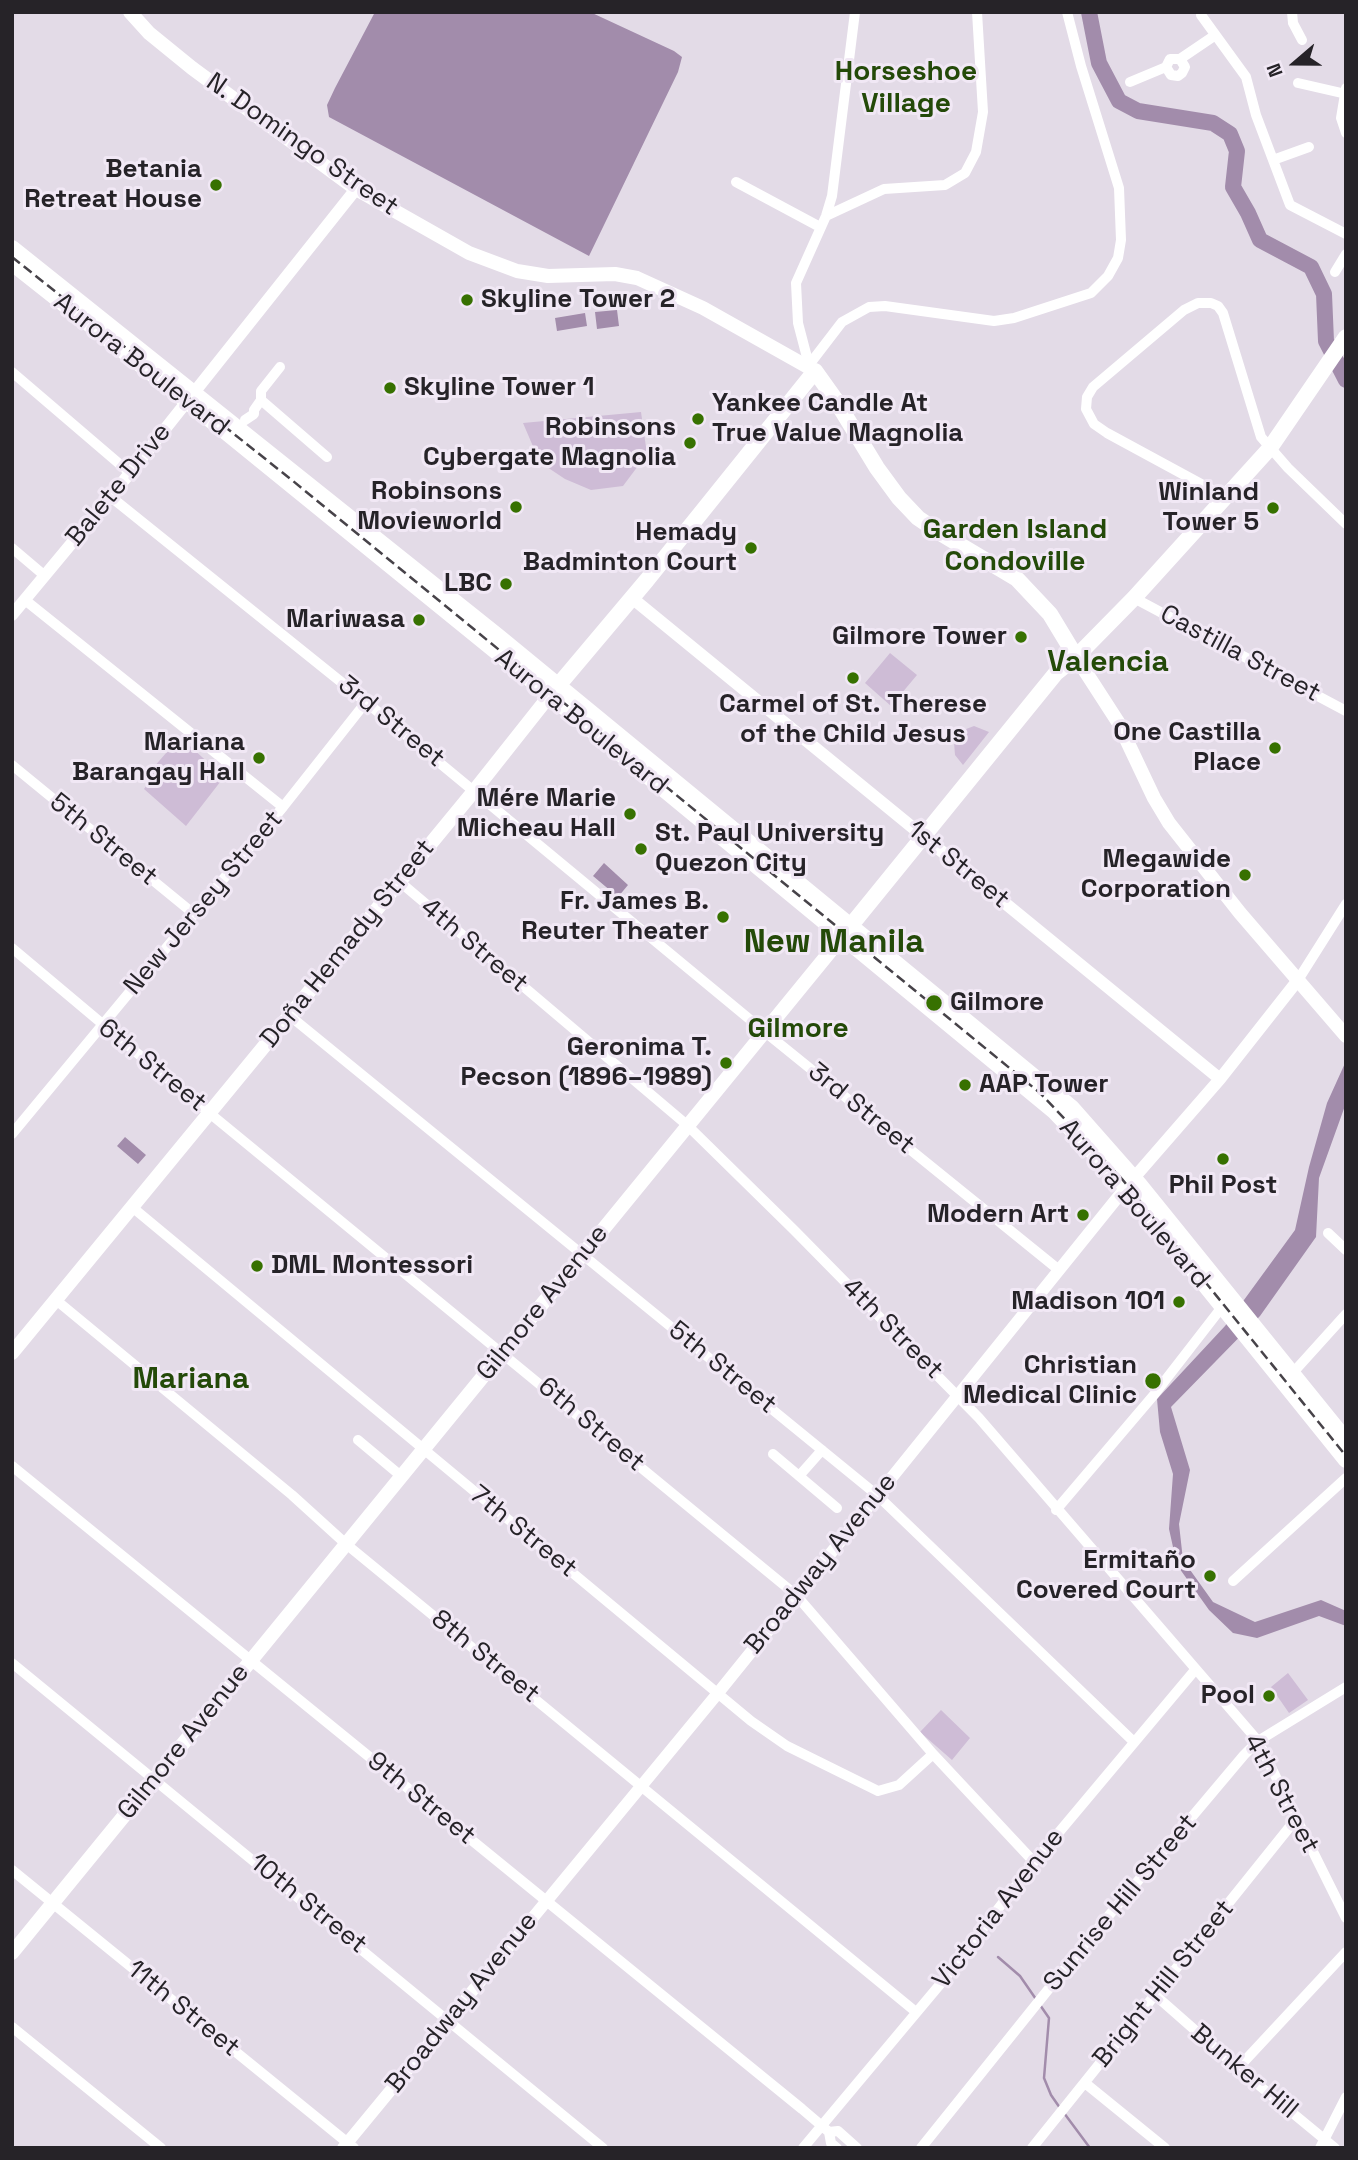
<!DOCTYPE html>
<meta charset="utf-8">
<style>
body{margin:0}
#map{position:relative;width:1358px;height:2160px;overflow:hidden;background:#e3dbe7;font-family:"Space Grotesk",sans-serif}
canvas{display:block}
.frame{position:absolute;inset:0;border:14px solid #262328;pointer-events:none}
.north{position:absolute;left:1260px;top:28px;width:70px;height:70px;-webkit-text-stroke:5px #f1e8f5;paint-order:stroke;rotate:250deg;font-size:19px;font-weight:700;line-height:28px;text-align:center;color:#262328}
.north::after{content:'';display:block;margin:auto;width:24px;height:32px;background:#262328;clip-path:polygon(50% 0,100% 100%,50% 72%,0 100%)}
</style>
<div id="map">
<canvas width="1358" height="2160"></canvas>
<div class="frame"></div>
<div class="north">N</div>
</div>
<script>
const context = document.querySelector('canvas').getContext('2d');
context.lineJoin = 'round';
function fill(path, color) {
  context.fillStyle = color;
  context.fill(path, 'evenodd');
}
function shape(rows) {
  const path = new Path2D();
  for (const r of rows) {
    path.moveTo(r[0], r[1]);
    for (let i = 2; i < r.length; i += 2) path.lineTo(r[i], r[i + 1]);
  }
  return path;
}
function trace(path, color, width, dash) {
  context.strokeStyle = color;
  context.lineWidth = width;
  context.lineCap = dash ? 'butt' : 'round';
  context.setLineDash(dash || []);
  context.stroke(path);
}
function label(font, color, halo, rows, align = 'center') {
  context.font = font + ' "Space Grotesk",sans-serif';
  context.lineWidth = 6;
  context.setLineDash([]);
  context.textBaseline = 'middle';
  context.strokeStyle = halo;
  context.fillStyle = color;
  for (const [text, x, y, turn = 0] of rows) {
    context.save();
    context.translate(x, y);
    context.rotate((+turn || 0) * Math.PI / 180);
    context.textAlign = isNaN(turn) ? turn : align;
    if (halo) context.strokeText(text, 0, 0);
    context.fillText(text, 0, 0);
    context.restore();
  }
}
fill(shape([
 [641,412,647,454,623,486,591,490,565,479,547,467,535,451,523,423],
 [890,653,917,675,891,706,865,683],
 [974,726,989,732,963,765,955,755,954,742,961,731],
 [180,737,224,777,186,826,144,789,153,776,153,768],
 [1288,1673,1308,1700,1289,1713,1271,1687],
 [941,1710,970,1738,952,1760,920,1732]
]), '#cebcd6');
fill(shape([
 [375,12,590,12,674,51,682,57,678,72,589,256,329,117,327,105,335,88],
 [617,310,619,326,597,329,595,312],
 [585,313,587,326,557,331,555,318],
 [604,863,628,885,618,897,593,876],
 [1346,1061,1346,1103,1319,1178,1316,1237,1260,1316,1171,1407,1190,1470,1179,1524,1183,1560,1213,1602,1255,1622,1321,1600,1346,1611,1346,1626,1319,1616,1257,1638,1233,1633,1209,1610,1177,1565,1169,1529,1173,1474,1160,1432,1157,1399,1225,1326,1295,1230,1309,1167,1327,1103],
 [125,1137,146,1155,138,1164,117,1146]
]), '#a28cab');
trace(shape([
 [998,1957,1020,1976,1049,2018,1044,2078,1051,2095,1060,2108],
 [1064,2113,1090,2148]
]), '#a28cab', 2.5);
trace(shape([
 [1089,12,1099,63,1119,101,1138,111,1213,123,1230,134,1237,151,1233,187,1248,213,1260,240,1311,267,1324,294,1326,341,1346,380]
]), '#a28cab', 16);
trace(shape([
 [1292,12,1293,23,1302,40],
 [1201,15,1246,77,1256,115,1290,205,1346,234],
 [1180,59,1185,67,1182,73,1178,76,1171,75,1166,67,1170,59,1180,59,1214,36],
 [1130,82,1166,67],
 [1298,83,1346,94],
 [1346,88,1341,118,1346,133],
 [1273,160,1309,147],
 [736,182,820,227],
 [826,216,884,189,945,185,965,173,976,152,983,112,977,12],
 [1335,272,1346,254],
 [809,365,842,322,869,307,885,306,994,321,1014,318,1091,293,1108,276,1118,258,1121,240,1119,188,1081,66,1067,12],
 [809,365,798,323,796,283,826,216,832,196,855,12],
 [12,372,130,473],
 [261,400,327,457],
 [245,420,254,414,254,410,261,400,261,391,280,367],
 [111,497,366,702,765,1032,1059,1270],
 [1225,497,1107,433,1094,424,1086,409,1087,397,1093,387,1184,310,1198,303,1211,303,1218,306,1223,313,1261,437,1288,468,1346,524],
 [12,548,45,576],
 [1134,598,1346,711],
 [25,600,283,807],
 [12,765,194,914],
 [400,882,687,1125,794,1230,979,1418,1258,1741,1346,1918],
 [12,948,168,1079,796,1595,933,1754,1034,1862],
 [1298,980,1346,904],
 [290,1016,877,1495,1134,1742],
 [12,1134,283,807,366,702],
 [132,1207,751,1721,787,1746,878,1791,899,1785,933,1754],
 [1328,1233,1346,1250],
 [56,1300,292,1495,346,1544,916,2012],
 [1290,1376,1346,1314],
 [358,1440,401,1476],
 [773,1454,837,1508],
 [12,1466,802,2109,829,2132,831,2143,837,2148],
 [799,1476,822,1450],
 [1056,1510,1153,1396,1222,1307],
 [1233,1581,1346,1478],
 [12,1663,603,2148],
 [12,1870,354,2148],
 [1155,1995,1238,2068,1335,2148],
 [12,2027,161,2148],
 [1238,2068,1346,1952],
 [1085,2083,1165,2148],
 [829,2132,838,2131,857,2148],
 [803,2148,942,1982,1034,1862,1195,1670],
 [921,2148,1084,1945,1244,1755,1258,1741,1346,1687],
 [1032,2148,1296,1819],
 [1320,2148,1346,2097]
]), '#fff', 10);
trace(shape([
 [632,598,1220,1079],
 [12,615,130,473,356,189],
 [343,2148,718,1693,1126,1187,1220,1079,1298,980]
]), '#fff', 12);
trace(shape([
 [130,12,149,33,192,68,356,189,469,253,517,271,548,276,615,274,637,278,703,308,815,371],
 [1076,657,1118,722,1154,798,1169,823,1240,913,1346,1036],
 [12,1353,474,791,550,695],
 [12,1953,842,937]
]), '#fff', 14);
trace(shape([
 [12,248,499,637,1072,1108,1139,1184,1346,1440],
 [12,263,227,433,541,688,1054,1111,1126,1187,1346,1460],
 [551,694,647,580,815,371,835,399,877,468,899,498,918,518,940,533,1017,579,1050,614,1076,657],
 [844,934,1056,673,1076,657,1134,598,1270,448,1346,337]
]), '#fff', 16);
trace(shape([
 [12,257,293,481,1040,1093,1122,1179,1346,1456]
]), '#474349', 2.5, [10, 5]);
for (const [x, y, r, color] of [
 [216,185,7,"#377101"],
 [467,300,7,"#377101"],
 [390,388,7,"#377101"],
 [698,419,7,"#377101"],
 [690,443,7,"#377101"],
 [516,507,7,"#377101"],
 [1273,508,7,"#377101"],
 [751,548,7,"#377101"],
 [506,584,7,"#377101"],
 [419,620,7,"#377101"],
 [1021,637,7,"#377101"],
 [853,678,7,"#377101"],
 [1275,748,7,"#377101"],
 [259,758,7,"#377101"],
 [630,814,7,"#377101"],
 [641,849,7,"#377101"],
 [1245,875,7,"#377101"],
 [723,917,7,"#377101"],
 [934,1003,9,"#377101"],
 [726,1063,7,"#377101"],
 [965,1085,7,"#377101"],
 [1223,1159,7,"#377101"],
 [1083,1215,7,"#377101"],
 [257,1266,7,"#377101"],
 [1179,1302,7,"#377101"],
 [1153,1381,9,"#377101"],
 [1210,1576,7,"#377101"],
 [1269,1696,7,"#377101"]
]) {
  const dot = new Path2D();
  dot.arc(x, y, r, 0, 2 * Math.PI);
  context.fillStyle = color;
  context.fill(dot);
  trace(dot, '#f1e8f5', 2.5);
}
label('26px', '#262328', '#f1e8f5', [
 ["N. Domingo Street",302,145,35],
 ["Aurora Boulevard",141,365,38],
 ["Balete Drive",119,485,-51],
 ["Castilla Street",1240,654,28],
 ["3rd Street",391,722,39],
 ["Aurora Boulevard",581,722,39],
 ["5th Street",103,840,39],
 ["1st Street",958,865,39],
 ["New Jersey Street",204,903,-50],
 ["Doña Hemady Street",348,944,-51],
 ["4th Street",474,946,40],
 ["6th Street",152,1066,39],
 ["3rd Street",861,1109,39],
 ["Aurora Boulevard",1134,1204,49],
 ["Gilmore Avenue",543,1303,-51],
 ["4th Street",892,1329,45],
 ["5th Street",722,1368,39],
 ["6th Street",591,1425,40],
 ["7th Street",523,1532,39],
 ["Broadway Avenue",821,1564,-51],
 ["8th Street",485,1657,39],
 ["Gilmore Avenue",184,1742,-51],
 ["4th Street",1281,1794,62],
 ["9th Street",421,1799,39],
 ["Sunrise Hill Street",1121,1903,-50],
 ["10th Street",308,1904,39],
 ["Victoria Avenue",999,1909,-52],
 ["Bright Hill Street",1164,1984,-51],
 ["Broadway Avenue",462,2003,-51],
 ["11th Street",183,2009,39],
 ["Bunker Hill",1244,2072,40]
]);
label('bold 26px', '#262328', '#f1e8f5', [
 ["Betania",202,170],
 ["Retreat House",202,200],
 ["Skyline Tower 2",481,300,"left"],
 ["Skyline Tower 1",404,388,"left"],
 ["Yankee Candle At",712,404,"left"],
 ["True Value Magnolia",712,434,"left"],
 ["Robinsons",676,428],
 ["Cybergate Magnolia",676,458],
 ["Robinsons",502,492],
 ["Movieworld",502,522],
 ["Winland",1259,493],
 ["Tower 5",1259,523],
 ["Hemady",737,533],
 ["Badminton Court",737,563],
 ["LBC",492,584],
 ["Mariwasa",405,620],
 ["Gilmore Tower",1007,637],
 ["Carmel of St. Therese",853,705,"center"],
 ["of the Child Jesus",853,735,"center"],
 ["One Castilla",1261,733],
 ["Place",1261,763],
 ["Mariana",245,743],
 ["Barangay Hall",245,773],
 ["Mére Marie",616,799],
 ["Micheau Hall",616,829],
 ["St. Paul University",655,834,"left"],
 ["Quezon City",655,864,"left"],
 ["Megawide",1231,860],
 ["Corporation",1231,890],
 ["Fr. James B.",709,902],
 ["Reuter Theater",709,932],
 ["Gilmore",950,1003,"left"],
 ["Geronima T.",712,1048],
 ["Pecson (1896–1989)",712,1078],
 ["AAP Tower",979,1085,"left"],
 ["Phil Post",1223,1186,"center"],
 ["Modern Art",1069,1215],
 ["DML Montessori",271,1266,"left"],
 ["Madison 101",1165,1302],
 ["Christian",1137,1366],
 ["Medical Clinic",1137,1396],
 ["Ermitaño",1196,1561],
 ["Covered Court",1196,1591],
 ["Pool",1255,1696]
], 'right');
label('bold 28px', '#244a09', '#f1e8f5', [
 ["Horseshoe",906,72],
 ["Village",906,104],
 ["Garden Island",1015,530],
 ["Condoville",1015,562],
 ["Gilmore",798,1029]
]);
label('bold 30px', '#244a09', '#f1e8f5', [
 ["Valencia",1108,663],
 ["Mariana",191,1380]
]);
label('bold 33px', '#244a09', '#f1e8f5', [
 ["New Manila",834,943]
]);
</script>
